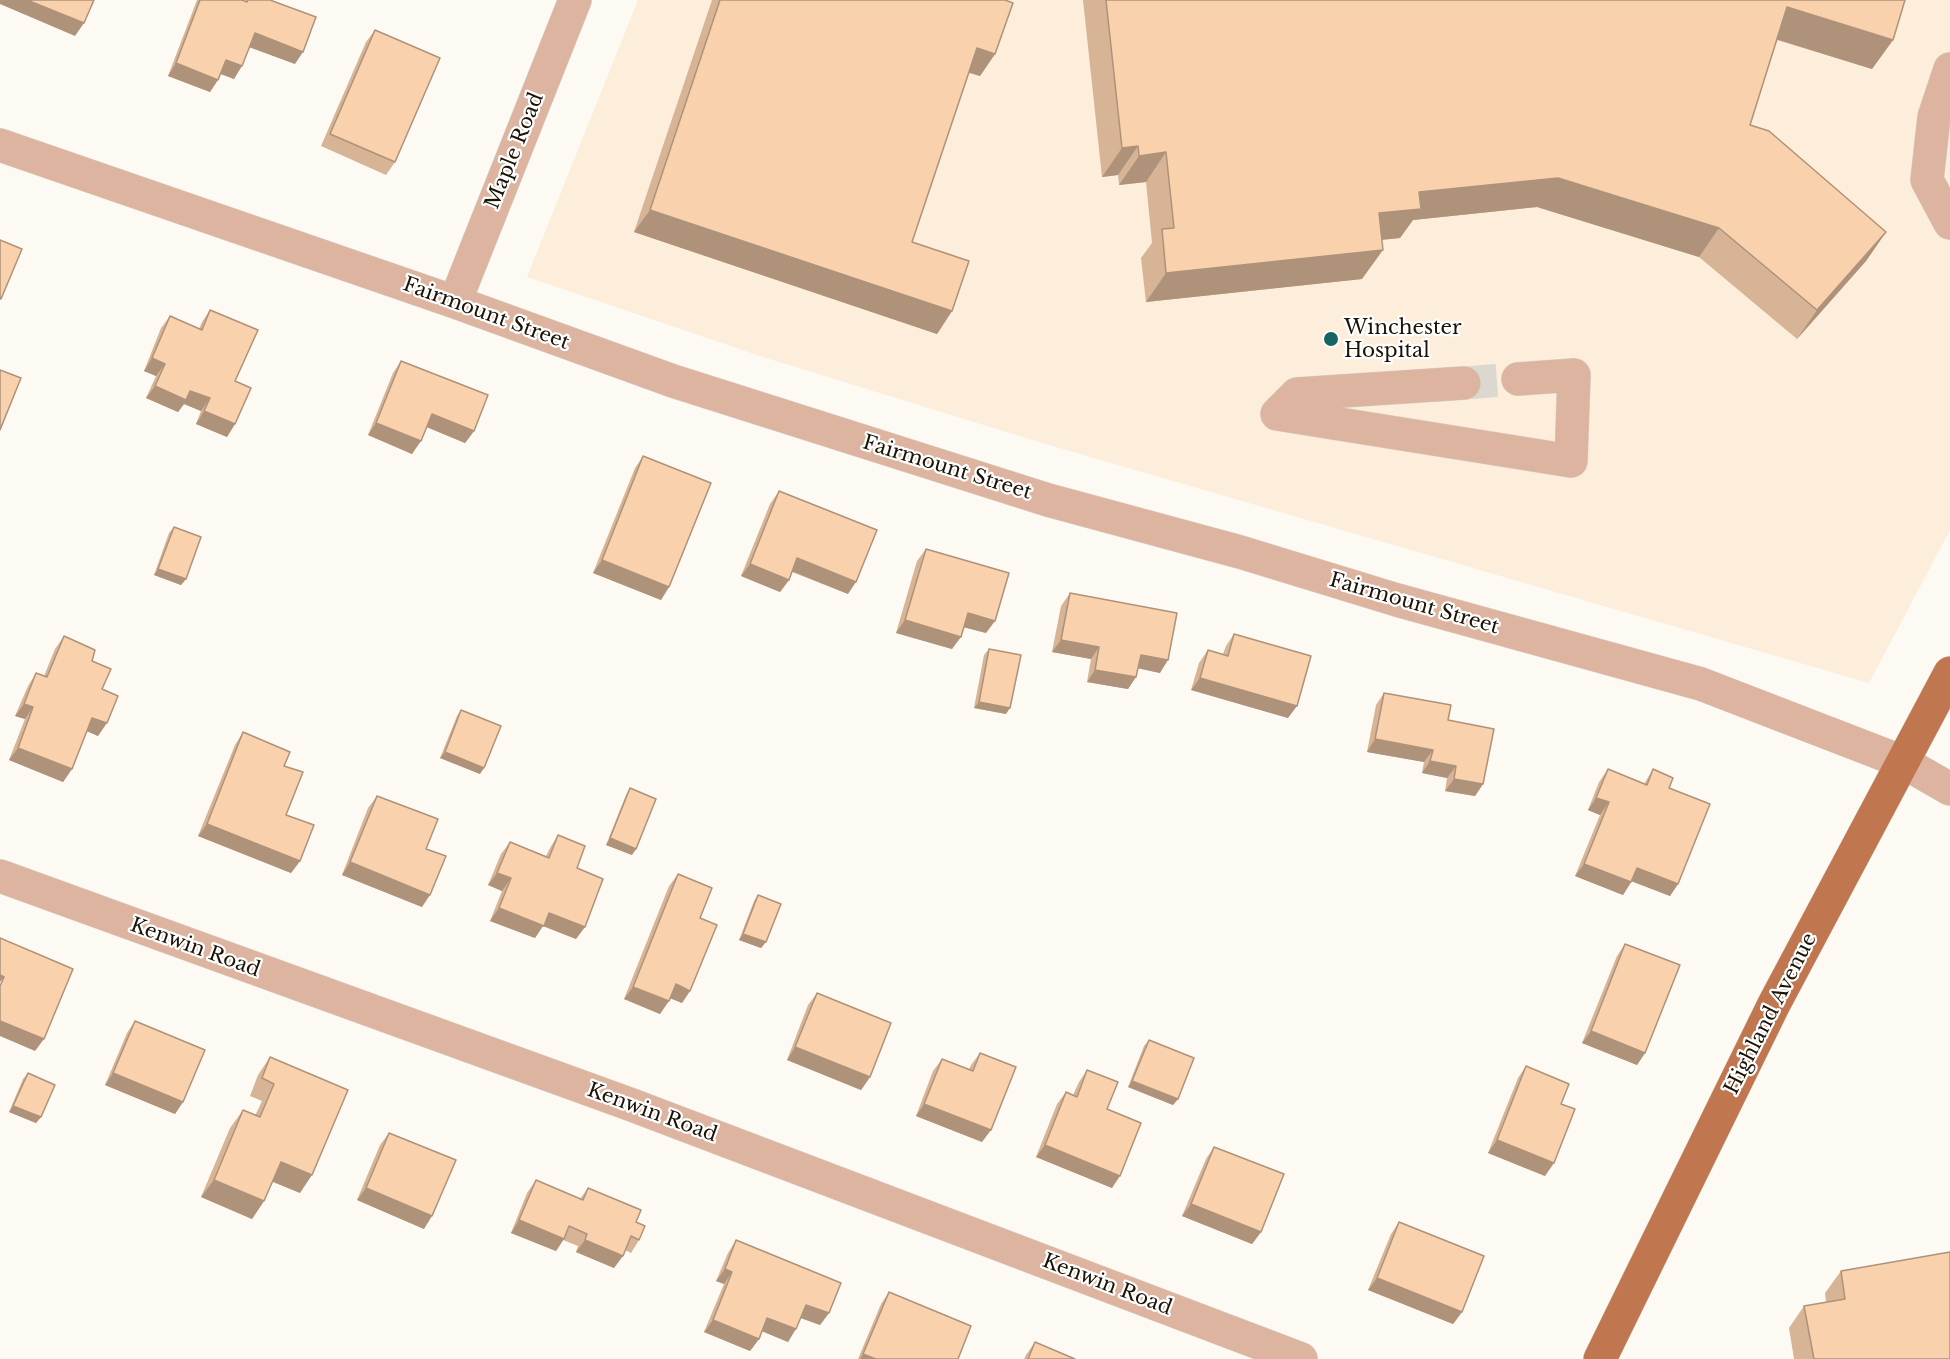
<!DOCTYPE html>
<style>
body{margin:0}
canvas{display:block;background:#fdfaf3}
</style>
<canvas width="1950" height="1359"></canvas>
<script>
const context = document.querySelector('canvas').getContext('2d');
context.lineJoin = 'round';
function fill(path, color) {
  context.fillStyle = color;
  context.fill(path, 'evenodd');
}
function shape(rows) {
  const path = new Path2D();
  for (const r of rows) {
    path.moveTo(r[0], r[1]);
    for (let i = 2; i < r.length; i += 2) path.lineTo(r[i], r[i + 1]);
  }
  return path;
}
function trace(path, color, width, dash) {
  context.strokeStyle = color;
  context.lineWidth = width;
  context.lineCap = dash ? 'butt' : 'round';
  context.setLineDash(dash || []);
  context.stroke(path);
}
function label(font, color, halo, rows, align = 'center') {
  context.font = font + ' "Libre Baskerville",serif';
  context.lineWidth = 4.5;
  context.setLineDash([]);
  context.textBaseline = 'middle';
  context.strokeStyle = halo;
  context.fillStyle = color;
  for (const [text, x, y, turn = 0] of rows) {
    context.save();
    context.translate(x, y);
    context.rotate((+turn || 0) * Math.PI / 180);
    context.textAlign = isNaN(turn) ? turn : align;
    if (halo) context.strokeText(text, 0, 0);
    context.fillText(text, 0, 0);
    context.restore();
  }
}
fill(shape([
 [638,0,1950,0,1950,530,1869,683,1042,443,766,358,527,277]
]), '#fdeedb');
trace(shape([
 [1464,383,1518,379]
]), '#dbd8d0', 33, [33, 16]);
const minor = shape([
 [1950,69,1934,117,1927,180,1950,223],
 [0,145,455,302,673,381,1048,500,1240,552,1397,600,1701,684,1903,762,1950,789],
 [455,302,575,0],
 [1464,383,1297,394,1277,414,1571,461,1574,375,1518,379],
 [0,876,632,1105,1301,1359]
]);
const major = shape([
 [1600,1359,1774,1004,1950,673]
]);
trace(minor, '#d9d5cd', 34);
trace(major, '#d9d5cd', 34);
trace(minor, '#ddb49f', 33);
trace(major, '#c0774f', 33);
fill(shape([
 [197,0,242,0,245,1,246,0,270,0,295,64,250,47,234,79,221,74,210,92,168,76],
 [712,0,1005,0,995,54,980,76,969,73,912,242,952,311,937,334,634,232],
 [1083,0,1905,0,1893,40,1872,69,1777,40,1750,125,1886,232,1866,261,1797,339,1699,257,1537,207,1413,220,1400,238,1381,240,1362,279,1146,302,1141,258,1152,243,1146,182,1119,185,1118,175,1102,177],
 [375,30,395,162,386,175,321,146,366,42],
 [210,310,235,381,235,424,227,437,196,424,201,411,184,404,178,412,146,398,156,376,144,371,161,328,170,316,199,329,202,322],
 [401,361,474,431,465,443,427,427,412,454,368,435,393,373],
 [643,456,669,587,661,600,593,573,635,468],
 [779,491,848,594,792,572,789,580,780,592,741,576,770,504],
 [174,527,186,579,181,585,154,575,169,533],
 [926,549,986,633,964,627,952,649,896,633,917,561],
 [1070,593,1160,673,1138,668,1136,677,1128,689,1087,682,1091,659,1052,652,1061,606],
 [1234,634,1288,718,1191,690,1199,663,1208,650,1223,654,1226,646],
 [64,636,92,661,102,689,98,736,87,731,72,769,63,782,9,760,25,719,15,716,28,686,36,673,44,676,55,649],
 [989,649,1006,714,974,708,984,655],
 [1384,693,1448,720,1483,784,1475,796,1445,791,1447,778,1422,773,1424,762,1367,752,1376,705],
 [461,710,480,774,440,758,457,716],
 [243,732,284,766,286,815,300,861,291,873,198,836,235,745],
 [1608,769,1644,784,1653,769,1669,788,1678,884,1670,896,1632,881,1623,895,1575,876,1600,815,1588,810,1599,782],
 [630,788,632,855,606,845,626,795],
 [377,796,426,849,422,907,342,875,368,808],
 [558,835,577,868,576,939,543,926,535,938,490,921,502,891,488,885,501,854,510,842,546,856,550,848],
 [678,874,700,918,690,991,682,1003,670,998,660,1014,624,999,669,886],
 [758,895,766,942,761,948,739,940,754,901],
 [1625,944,1645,1053,1637,1065,1582,1043,1617,956],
 [817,993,870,1077,861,1090,787,1060,808,1005],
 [135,1021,183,1102,175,1114,105,1085,127,1033],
 [1149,1040,1178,1099,1173,1105,1128,1087,1144,1046],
 [980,1053,982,1142,916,1116,933,1071,942,1059,969,1070,971,1065],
 [270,1057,300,1193,273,1181,264,1201,252,1219,201,1197,230,1128,243,1110,255,1116,262,1101,250,1096,258,1075],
 [1526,1066,1561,1104,1545,1176,1488,1153,1518,1078],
 [1087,1070,1107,1109,1112,1188,1036,1157,1057,1104,1066,1092,1073,1095,1079,1082],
 [28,1073,41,1117,36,1123,9,1112,23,1079],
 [389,1133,424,1229,357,1200,380,1145],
 [1214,1147,1261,1232,1252,1244,1182,1216,1206,1159],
 [536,1180,580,1199,588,1188,636,1222,639,1240,631,1253,625,1250,614,1268,576,1252,578,1246,563,1240,556,1251,511,1233,527,1193],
 [1399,1222,1462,1312,1453,1324,1368,1290,1391,1234],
 [736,1240,829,1313,820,1325,801,1318,788,1342,762,1331,759,1339,750,1351,704,1332,724,1284,716,1281,728,1253],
 [1841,1271,1950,1359,1794,1359,1789,1328,1804,1306,1826,1302,1825,1293],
 [889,1292,958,1359,858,1359,881,1304],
 [1035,1342,1075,1359,1024,1359,1026,1355]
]), '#d6b495');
fill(shape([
 [0,0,27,0,84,23,75,36,0,4],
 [1787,7,1893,40,1872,69,1766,36],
 [255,33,303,52,295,64,246,46],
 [977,48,995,54,980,76,962,70],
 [226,60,242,66,234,79,218,73],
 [176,63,218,80,210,92,168,76],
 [1138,146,1118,175,1102,177,1122,148],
 [1166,152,1146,182,1119,185,1139,156],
 [1558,178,1719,228,1699,257,1537,207,1413,220,1400,238,1358,242,1379,213,1419,192],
 [650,210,952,311,937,334,634,232],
 [1886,232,1866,261,1797,339,1817,310],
 [1383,250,1362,279,1146,302,1166,273],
 [152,358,165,364,156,376,144,371],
 [155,386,190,391,210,398,201,411,184,404,178,412,146,398],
 [204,411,235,424,227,437,196,424],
 [432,414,474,431,465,443,424,426],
 [376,423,421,441,412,454,368,435],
 [797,558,856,582,848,594,789,570],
 [602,560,669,587,661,600,593,573],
 [750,564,789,580,780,592,741,576],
 [158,569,186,579,181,585,154,575],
 [968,613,995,621,986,633,959,626],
 [905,620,961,637,952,649,896,633],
 [1061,640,1099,647,1091,659,1052,652],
 [1141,655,1168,660,1160,673,1132,667],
 [1095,670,1136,677,1128,689,1087,682],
 [1200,678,1297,706,1288,718,1191,690],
 [979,702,1010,708,1006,714,974,708],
 [24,704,33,707,25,719,15,716],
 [92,718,107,723,98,736,84,730],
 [1375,739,1433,750,1424,762,1367,752],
 [18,748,72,769,63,782,9,760],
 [445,752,484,768,480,774,440,758],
 [1430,761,1456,766,1447,778,1422,773],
 [1454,779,1483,784,1475,796,1445,791],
 [1596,798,1609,802,1600,815,1588,810],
 [207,824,300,861,291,873,198,836],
 [610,838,636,849,632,855,606,845],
 [350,862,430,895,422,907,342,875],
 [1584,864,1631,882,1623,895,1575,876],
 [1637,868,1678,884,1670,896,1628,880],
 [497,873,511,878,502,891,488,885],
 [499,908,549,913,585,927,576,939,543,926,535,938,490,921],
 [743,934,766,942,761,948,739,940],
 [0,975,4,977,0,982],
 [676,984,690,991,682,1003,667,997],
 [633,987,669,1001,660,1014,624,999],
 [0,1021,44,1039,35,1051,0,1036],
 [1591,1031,1645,1053,1637,1065,1582,1043],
 [795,1047,870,1077,861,1090,787,1060],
 [113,1073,183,1102,175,1114,105,1085],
 [1132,1081,1178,1099,1173,1105,1128,1087],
 [924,1104,991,1130,982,1142,916,1116],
 [13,1106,41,1117,36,1123,9,1112],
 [1497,1140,1554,1163,1545,1176,1488,1153],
 [1045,1145,1120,1176,1112,1188,1036,1157],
 [281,1162,312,1175,300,1193,268,1180],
 [214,1180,264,1201,252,1219,201,1197],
 [366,1188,432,1216,424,1229,357,1200],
 [1191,1204,1261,1232,1252,1244,1182,1216],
 [519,1220,564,1239,556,1251,511,1233],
 [585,1240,623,1256,614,1268,576,1252],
 [725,1269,732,1272,724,1284,716,1281],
 [1377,1278,1462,1312,1453,1324,1368,1290],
 [806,1305,829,1313,820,1325,798,1317],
 [767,1318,796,1329,788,1342,759,1330],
 [713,1320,759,1339,750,1351,704,1332],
 [863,1354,876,1359,860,1359]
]), '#ae9279');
const building = shape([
 [27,0,94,0,84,23,27,0],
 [200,0,242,0,247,2,248,0,270,0,316,17,303,52,255,33,242,66,226,60,218,80,176,63,200,0],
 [720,0,1005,0,1013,3,995,54,977,48,912,242,969,261,952,311,650,210,720,0],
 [1106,0,1905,0,1893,40,1787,7,1750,125,1769,131,1886,232,1817,310,1719,228,1558,178,1419,192,1421,209,1379,213,1383,250,1166,273,1162,229,1174,228,1166,152,1139,156,1138,146,1122,148,1106,0],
 [375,30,440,58,395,162,330,134,375,30],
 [0,240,22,249,1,299,0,299,0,240],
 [210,310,258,330,235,381,251,388,235,424,204,411,210,398,190,391,186,400,155,386,165,364,152,358,170,316,202,330,210,310],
 [401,361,488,395,474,431,432,414,421,441,376,423,401,361],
 [0,370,21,378,0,430,0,370],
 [643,456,711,483,669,587,602,560,643,456],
 [779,491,877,530,856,582,797,558,789,580,750,564,779,491],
 [174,527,201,537,186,579,158,569,174,527],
 [926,549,1009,573,995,621,968,613,961,637,905,620,926,549],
 [1070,593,1177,613,1168,660,1141,655,1136,677,1095,670,1099,647,1061,640,1070,593],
 [1234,634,1311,656,1297,706,1200,678,1208,650,1228,656,1234,634],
 [64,636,95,650,92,661,111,669,102,689,118,696,107,723,92,718,72,769,18,748,33,707,24,704,36,673,47,677,64,636],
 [989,649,1021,655,1010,708,979,702,989,649],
 [1384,693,1451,705,1448,720,1494,729,1483,784,1454,779,1456,766,1430,761,1433,750,1375,739,1384,693],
 [461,710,501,726,484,768,445,752,461,710],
 [243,732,290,752,284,766,303,772,286,815,314,825,300,861,207,824,243,732],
 [1608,769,1647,785,1653,769,1673,778,1669,788,1710,804,1678,884,1637,868,1631,882,1584,864,1609,802,1596,798,1608,769],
 [630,788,656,799,636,849,610,838,630,788],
 [377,796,438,819,426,849,446,856,430,895,350,862,377,796],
 [558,835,585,846,577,868,603,879,585,927,549,913,544,926,499,908,511,878,497,873,510,842,549,858,558,835],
 [678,874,712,888,700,918,717,925,690,991,676,984,669,1001,633,987,678,874],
 [758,895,781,904,766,942,743,934,758,895],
 [0,938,73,969,44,1039,0,1021,0,986,4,977,0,975,0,938],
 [1625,944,1680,965,1645,1053,1591,1031,1625,944],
 [817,993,891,1023,870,1077,795,1047,817,993],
 [135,1021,205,1050,183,1102,113,1073,135,1021],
 [1149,1040,1194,1058,1178,1099,1132,1081,1149,1040],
 [980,1053,1016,1067,991,1130,924,1104,942,1059,973,1071,980,1053],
 [270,1057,348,1090,312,1175,281,1162,264,1201,214,1180,243,1110,260,1117,274,1084,262,1078,270,1057],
 [1526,1066,1569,1084,1561,1104,1575,1109,1554,1163,1497,1140,1526,1066],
 [1087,1070,1118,1082,1107,1109,1141,1123,1120,1176,1045,1145,1066,1092,1077,1097,1087,1070],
 [28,1073,55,1085,41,1117,13,1106,28,1073],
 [389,1133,456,1160,432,1216,366,1188,389,1133],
 [1214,1147,1284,1174,1261,1232,1191,1204,1214,1147],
 [536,1180,583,1200,588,1188,641,1210,636,1222,645,1226,639,1240,631,1236,623,1256,585,1240,587,1234,569,1226,564,1239,519,1220,536,1180],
 [1399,1222,1484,1256,1462,1312,1377,1278,1399,1222],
 [736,1240,841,1283,829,1313,806,1305,796,1329,767,1318,759,1339,713,1320,732,1272,725,1269,736,1240],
 [1950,1252,1950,1359,1814,1359,1804,1306,1845,1299,1841,1271,1950,1252],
 [889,1292,971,1326,958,1359,876,1359,863,1354,889,1292],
 [1035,1342,1075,1359,1028,1359,1035,1342]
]);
fill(building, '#f9d1ad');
trace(building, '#ae9279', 1.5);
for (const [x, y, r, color] of [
 [1331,339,8,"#176460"]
]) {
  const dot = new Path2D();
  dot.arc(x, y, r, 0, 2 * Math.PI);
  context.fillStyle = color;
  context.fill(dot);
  trace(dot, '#fff', 2);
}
label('20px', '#1a1407', '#fff', [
 ["Maple Road",515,151,-68],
 ["Fairmount Street",486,314,20],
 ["Fairmount Street",947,468,17],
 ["Fairmount Street",1414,604,16],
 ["Kenwin Road",195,948,20],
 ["Highland Avenue",1771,1014,-63],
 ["Kenwin Road",652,1113,20],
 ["Kenwin Road",1107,1285,21]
]);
label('20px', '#1a1407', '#fff', [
 ["Winchester",1344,328],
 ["Hospital",1344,351]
], 'left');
</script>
